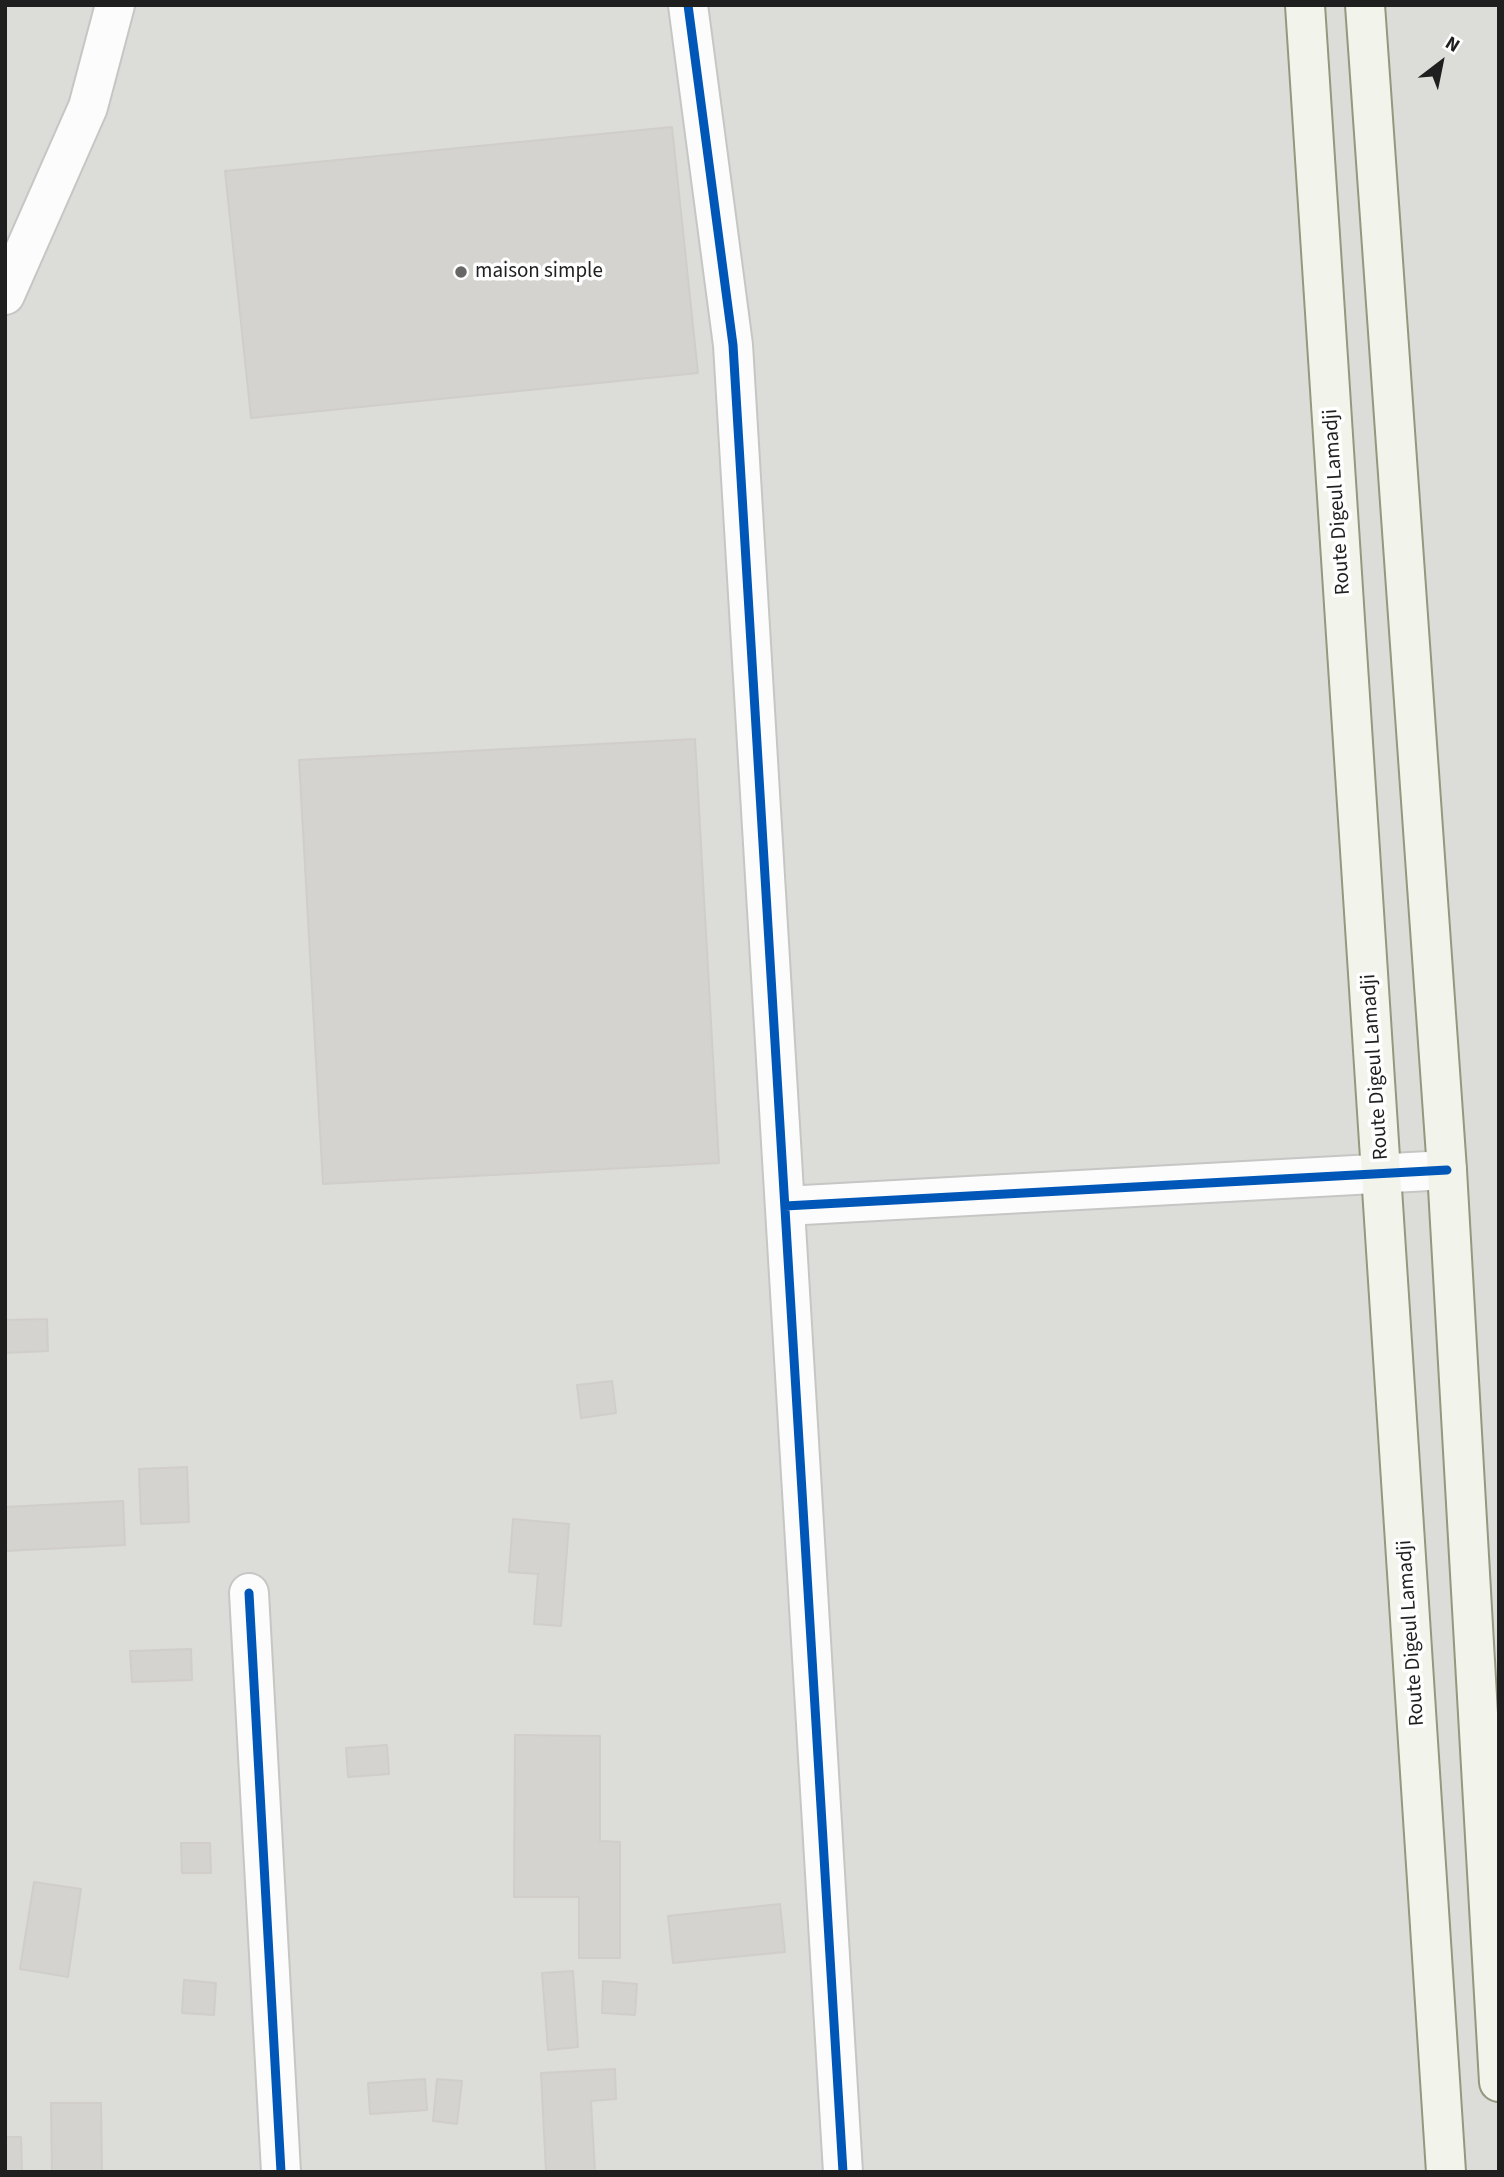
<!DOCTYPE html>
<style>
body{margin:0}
#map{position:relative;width:1504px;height:2177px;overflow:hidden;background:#edede8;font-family:"Source Sans 3",sans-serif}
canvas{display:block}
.frame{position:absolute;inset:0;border:7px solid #1f1f1f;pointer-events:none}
.north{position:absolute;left:1406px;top:28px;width:70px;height:70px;-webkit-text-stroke:5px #fff;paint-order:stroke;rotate:32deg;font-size:19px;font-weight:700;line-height:28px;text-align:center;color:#1f1f1f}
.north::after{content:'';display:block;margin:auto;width:24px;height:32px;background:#1f1f1f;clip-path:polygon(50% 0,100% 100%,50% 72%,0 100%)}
</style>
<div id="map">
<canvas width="1504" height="2177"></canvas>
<div class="frame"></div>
<div class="north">N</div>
</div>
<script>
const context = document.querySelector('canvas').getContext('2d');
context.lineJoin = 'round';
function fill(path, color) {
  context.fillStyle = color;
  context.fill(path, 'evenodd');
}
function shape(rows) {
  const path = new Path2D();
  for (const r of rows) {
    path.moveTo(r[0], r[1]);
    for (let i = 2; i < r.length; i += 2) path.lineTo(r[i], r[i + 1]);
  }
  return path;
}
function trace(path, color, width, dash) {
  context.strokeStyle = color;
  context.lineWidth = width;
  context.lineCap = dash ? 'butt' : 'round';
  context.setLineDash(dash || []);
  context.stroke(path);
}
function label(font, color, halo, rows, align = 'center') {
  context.font = font + ' "Source Sans 3",sans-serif';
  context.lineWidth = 7;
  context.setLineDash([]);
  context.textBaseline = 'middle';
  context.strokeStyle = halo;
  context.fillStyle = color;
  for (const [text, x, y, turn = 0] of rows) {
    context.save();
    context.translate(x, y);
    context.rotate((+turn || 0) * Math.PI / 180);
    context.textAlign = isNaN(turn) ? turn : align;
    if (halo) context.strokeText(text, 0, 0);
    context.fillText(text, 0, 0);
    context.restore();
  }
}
fill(shape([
 [5,5,1499,5,1499,2172,5,2172]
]), '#dcdcd9');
const building = shape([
 [672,127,698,373,251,418,225,171,672,127],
 [695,739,719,1163,323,1184,299,760,695,739],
 [47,1319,48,1351,5,1353,5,1320,47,1319],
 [612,1381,616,1413,581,1418,577,1385,612,1381],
 [187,1467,189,1522,141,1524,139,1469,187,1467],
 [123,1501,125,1545,5,1551,5,1507,123,1501],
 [513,1519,569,1524,561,1626,534,1624,538,1574,509,1572,513,1519],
 [191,1649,192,1680,132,1682,130,1651,191,1649],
 [515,1735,600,1736,600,1841,620,1842,620,1958,579,1958,579,1897,514,1897,515,1735],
 [387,1745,389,1774,348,1777,346,1748,387,1745],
 [181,1843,210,1843,211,1873,182,1873,181,1843],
 [34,1882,81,1889,68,1977,20,1969,34,1882],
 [780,1904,785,1952,673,1963,668,1916,780,1904],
 [573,1971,578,2047,548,2050,542,1973,573,1971],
 [184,1980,216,1983,214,2015,182,2013,184,1980],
 [603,1981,637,1984,635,2015,602,2013,603,1981],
 [615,2069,616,2099,591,2101,595,2172,546,2172,541,2073,615,2069],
 [425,2079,427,2110,370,2114,368,2083,425,2079],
 [437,2079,462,2081,457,2124,433,2121,437,2079],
 [51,2103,101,2103,102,2172,52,2172,51,2103],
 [5,2137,21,2137,22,2172,5,2172,5,2137]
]);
fill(building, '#d4d3cf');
trace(building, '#d1cec9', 2);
const street = shape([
 [688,5,733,345,843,2172],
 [5,295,88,107,115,5],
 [785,1206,1447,1170],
 [249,1593,281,2172]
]);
const secondary = shape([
 [1305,5,1446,2172],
 [1365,5,1447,1170,1499,2082]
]);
trace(street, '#c6c6c4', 42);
trace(secondary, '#92997e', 42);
trace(street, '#fcfcfc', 38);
trace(secondary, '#f2f4eb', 38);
trace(shape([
 [688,5,733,345,843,2172],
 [785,1206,1447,1170],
 [249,1593,281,2172]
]), '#0057b8', 9);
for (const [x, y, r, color] of [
 [461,272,7,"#676765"]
]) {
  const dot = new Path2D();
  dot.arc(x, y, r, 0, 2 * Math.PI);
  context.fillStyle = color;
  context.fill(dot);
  trace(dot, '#fff', 2.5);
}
label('21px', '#1f1f1f', '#fff', [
 ["maison simple",475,272]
], 'left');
label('21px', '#1f1f1f', '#fff', [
 ["Route Digeul Lamadji",1338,502,-94],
 ["Route Digeul Lamadji",1376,1067,-94],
 ["Route Digeul Lamadji",1412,1633,-94]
]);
</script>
